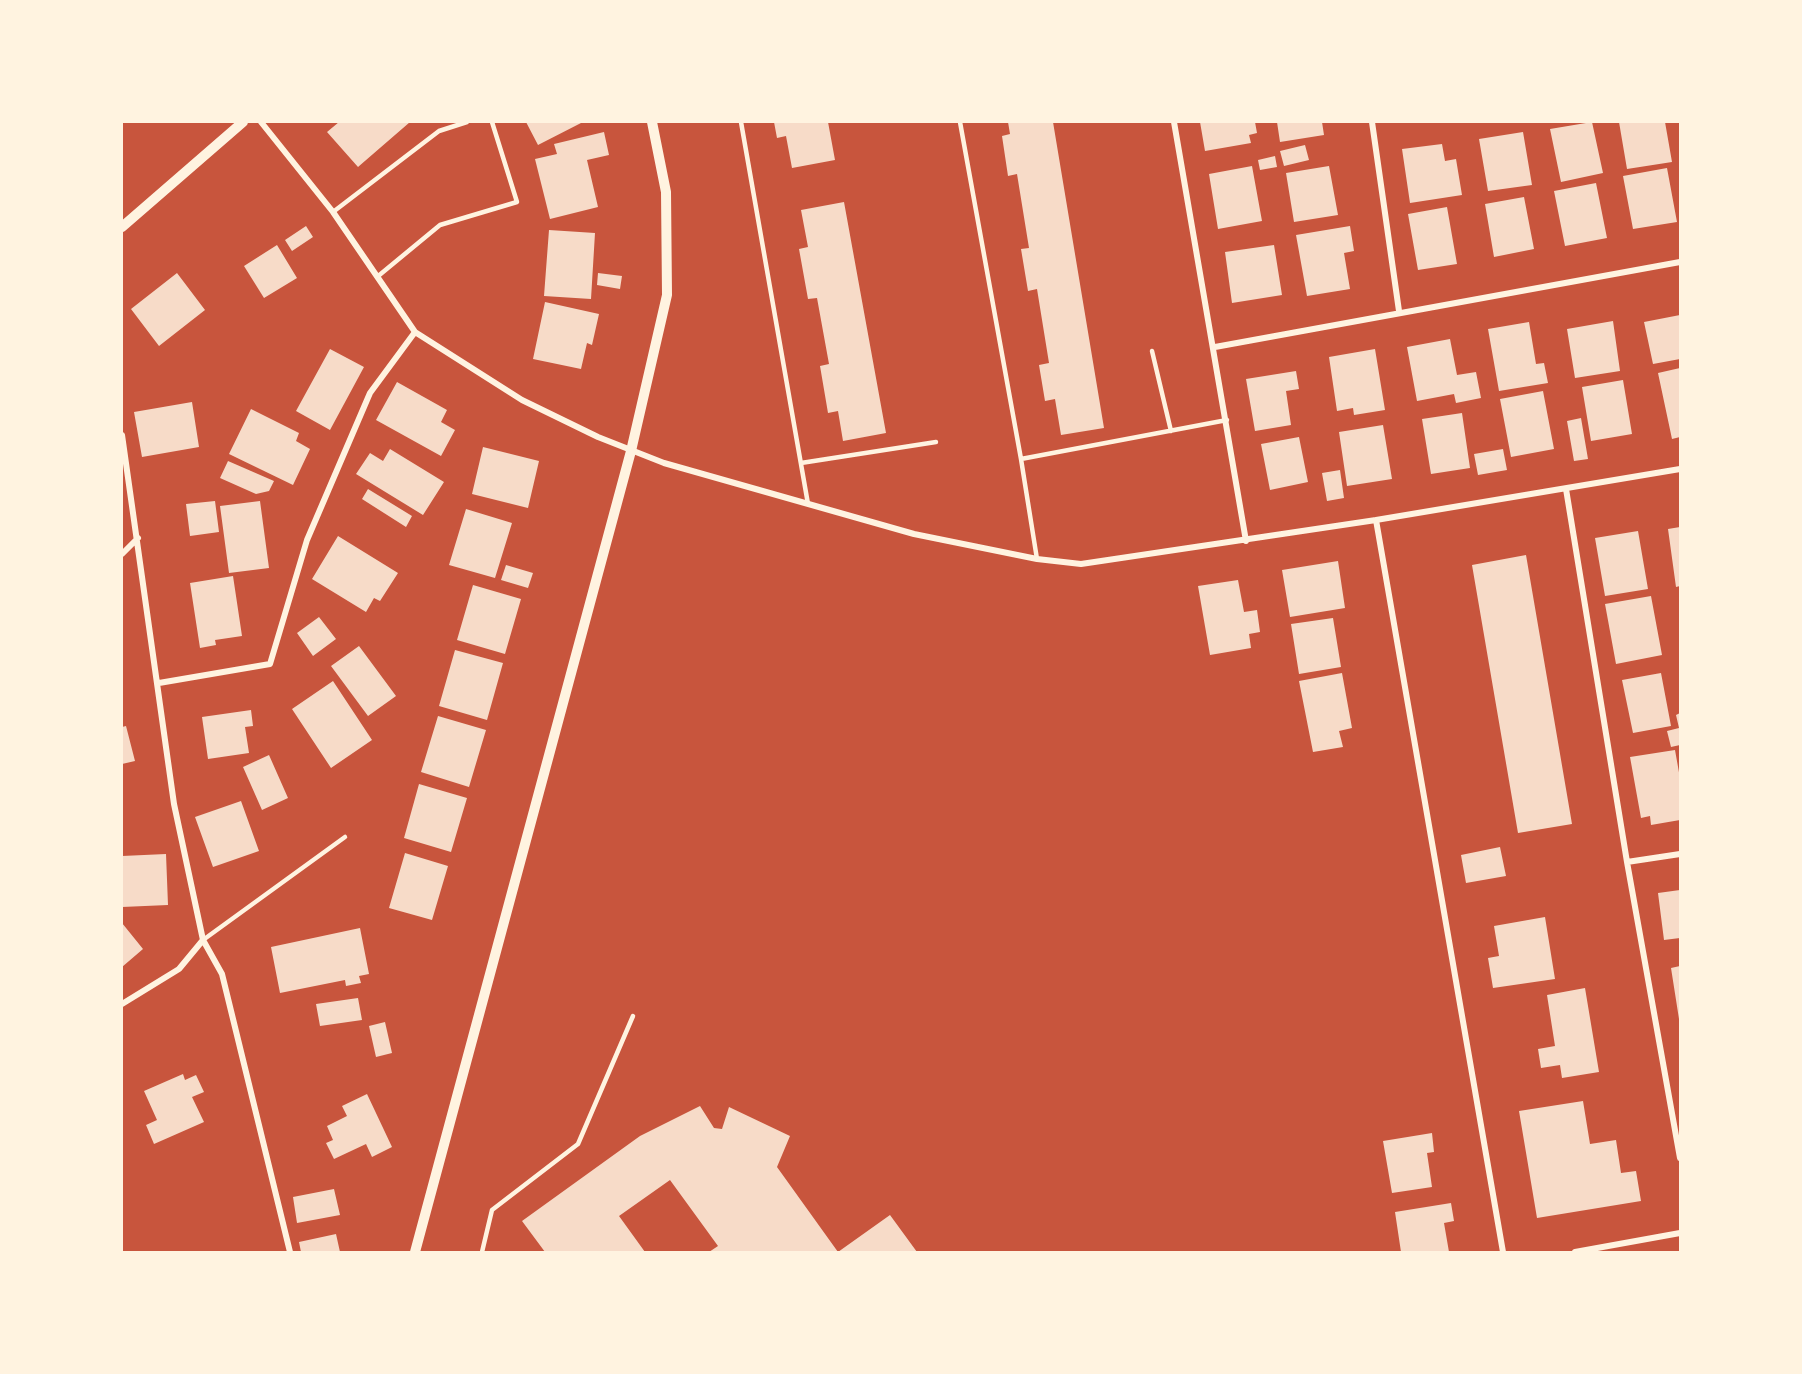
<!DOCTYPE html>
<style>
body{margin:0}
#map{position:relative;width:1802px;height:1374px;overflow:hidden;background:#c8553d;font-family:Arial,sans-serif}
canvas{display:block}
.frame{position:absolute;inset:0;border:123px solid #fff3e0;pointer-events:none}
</style>
<div id="map">
<canvas width="1802" height="1374"></canvas>
<div class="frame"></div>
</div>
<script>
const context = document.querySelector('canvas').getContext('2d');
context.lineJoin = 'round';
function fill(path, color) {
  context.fillStyle = color;
  context.fill(path, 'evenodd');
}
function shape(rows) {
  const path = new Path2D();
  for (const r of rows) {
    path.moveTo(r[0], r[1]);
    for (let i = 2; i < r.length; i += 2) path.lineTo(r[i], r[i + 1]);
  }
  return path;
}
function trace(path, color, width, dash) {
  context.strokeStyle = color;
  context.lineWidth = width;
  context.lineCap = dash ? 'butt' : 'round';
  context.setLineDash(dash || []);
  context.stroke(path);
}
fill(shape([
 [339,122,410,122,358,167,327,132],
 [526,122,581,122,581,123,538,145],
 [774,122,828,122,835,160,792,168,786,136,777,138],
 [1008,122,1053,122,1104,428,1061,435,1055,399,1045,401,1039,365,1049,363,1037,289,1028,291,1021,249,1029,248,1017,174,1008,176,1002,136,1010,134],
 [1200,122,1255,122,1257,133,1249,135,1251,143,1205,151],
 [1277,122,1322,122,1324,135,1280,142],
 [1592,122,1603,173,1561,182,1550,129],
 [1619,122,1665,122,1672,162,1627,169],
 [604,132,609,155,587,160,598,207,550,219,535,159,557,154,554,144],
 [1523,132,1532,185,1488,191,1479,139],
 [1442,144,1445,161,1456,159,1462,195,1410,203,1402,149],
 [1305,145,1309,160,1284,166,1280,151],
 [1275,156,1277,167,1260,170,1258,160],
 [1252,166,1262,221,1218,229,1209,174],
 [1329,166,1338,215,1294,222,1286,173],
 [1667,168,1677,222,1633,229,1623,176],
 [1596,183,1607,238,1565,246,1554,191],
 [1524,197,1534,249,1494,257,1485,204],
 [844,202,886,433,843,441,838,411,828,413,820,366,829,364,817,298,808,299,799,249,808,247,801,210],
 [1447,207,1457,264,1418,270,1408,214],
 [306,226,313,237,292,251,285,240],
 [1350,226,1354,251,1344,253,1350,289,1307,296,1296,235],
 [549,230,595,233,591,299,544,296],
 [277,245,297,278,264,298,244,266],
 [1274,245,1282,295,1232,303,1225,252],
 [177,273,205,310,159,346,131,309],
 [598,273,622,276,620,289,597,285],
 [545,302,599,314,592,345,587,343,581,369,533,359],
 [1680,315,1680,359,1653,364,1644,322],
 [1613,321,1620,371,1575,378,1567,329],
 [1529,322,1536,364,1544,363,1548,383,1499,391,1488,329],
 [1450,339,1457,375,1476,372,1481,398,1456,403,1454,394,1417,401,1407,347],
 [330,349,364,367,330,430,296,411],
 [1375,349,1385,410,1354,415,1353,408,1337,411,1329,357],
 [1680,368,1680,437,1672,439,1658,373],
 [1296,371,1299,389,1286,391,1291,425,1255,431,1246,379],
 [1623,380,1632,434,1591,441,1582,387],
 [397,382,447,410,441,422,455,430,441,456,376,420],
 [1543,391,1554,449,1511,457,1500,399],
 [192,402,199,447,142,457,134,412],
 [251,409,299,433,296,441,310,449,293,485,229,454],
 [1462,413,1470,468,1431,474,1422,419],
 [1581,418,1588,459,1574,461,1567,421],
 [1383,425,1392,479,1347,486,1339,432],
 [1299,437,1308,482,1270,490,1261,444],
 [483,447,539,461,528,508,472,494],
 [390,449,444,482,423,515,356,474,370,453,383,461],
 [1503,449,1507,470,1478,475,1474,454],
 [228,461,274,481,269,491,256,494,220,478],
 [1340,470,1344,498,1327,501,1322,473],
 [368,489,412,516,406,527,362,499],
 [215,501,219,532,190,536,186,504],
 [260,501,269,568,229,573,220,506],
 [466,509,512,523,495,578,449,565],
 [1680,527,1680,586,1676,587,1668,529],
 [1638,531,1648,589,1605,596,1595,538],
 [338,536,398,573,380,601,374,598,366,612,312,579],
 [1526,555,1572,824,1518,833,1472,565],
 [1338,561,1345,608,1290,617,1282,570],
 [506,565,533,573,528,588,501,580],
 [233,576,242,636,215,640,216,645,200,648,190,583],
 [1238,580,1244,612,1257,610,1260,632,1249,634,1251,648,1210,655,1198,586],
 [473,585,521,599,505,654,457,640],
 [1651,596,1662,655,1616,664,1605,604],
 [319,617,336,639,313,656,297,633],
 [1333,618,1341,667,1299,674,1291,624],
 [359,646,396,696,368,716,331,666],
 [455,650,503,663,487,720,439,706],
 [1342,673,1352,728,1339,731,1343,747,1313,752,1299,681],
 [1661,673,1671,726,1633,733,1622,680],
 [333,681,372,740,331,768,292,709],
 [251,710,253,726,245,727,249,753,208,759,202,717],
 [1680,713,1680,745,1671,747,1667,731,1679,728,1676,715],
 [438,716,486,730,469,787,421,772],
 [126,726,135,761,122,764,122,727],
 [1675,750,1680,778,1680,820,1651,825,1650,816,1641,818,1630,757],
 [269,755,288,798,262,810,243,767],
 [419,784,467,798,451,852,404,838],
 [241,801,259,851,213,867,195,817],
 [1500,847,1506,876,1466,883,1461,855],
 [405,853,448,866,432,920,389,908],
 [166,854,168,905,122,907,122,856],
 [1680,890,1680,938,1664,940,1658,893],
 [1545,917,1555,979,1493,988,1488,958,1499,956,1494,926],
 [122,923,143,949,122,967],
 [360,928,369,974,359,976,361,983,346,986,345,980,280,993,271,947],
 [1680,966,1680,1019,1679,1019,1671,968],
 [1585,988,1599,1072,1562,1078,1560,1065,1541,1068,1538,1049,1555,1046,1547,995],
 [358,998,362,1020,320,1026,316,1004],
 [385,1022,392,1053,376,1057,369,1026],
 [183,1074,185,1080,196,1075,204,1092,192,1097,204,1122,154,1144,146,1125,157,1120,144,1091],
 [367,1094,392,1147,372,1157,366,1144,334,1159,326,1143,333,1140,327,1126,347,1116,342,1106],
 [1583,1101,1590,1144,1616,1140,1621,1173,1636,1171,1641,1201,1537,1218,1519,1111],
 [700,1106,714,1128,722,1129,729,1107,790,1136,777,1167,838,1252,890,1215,917,1252,709,1252,718,1246,670,1180,619,1216,645,1252,545,1252,522,1221,640,1136],
 [1432,1133,1434,1152,1427,1153,1432,1187,1392,1193,1383,1141],
 [334,1189,340,1215,297,1223,293,1197],
 [1451,1203,1454,1221,1444,1223,1449,1252,1401,1252,1395,1212],
 [336,1234,340,1252,301,1252,299,1242]
]), '#f7dbc8');
trace(shape([
 [741,122,808,504],
 [960,122,1021,459,1037,559],
 [333,212,439,131,467,122],
 [377,277,440,225,517,202,492,122],
 [1152,351,1171,431],
 [1021,459,1227,420],
 [801,463,936,442],
 [203,940,345,837],
 [482,1252,492,1210,578,1144,633,1016]
]), '#fff3e0', 4.5);
trace(shape([
 [261,122,333,212,415,332,522,400,598,437,664,463,914,534,1037,559,1081,564,1376,520,1680,469],
 [1174,122,1246,541],
 [1372,122,1399,311],
 [1215,347,1680,262],
 [122,435,174,804,203,940,222,974,290,1252],
 [1566,489,1627,862,1680,1158],
 [1376,520,1503,1252],
 [122,554,138,538],
 [159,683,270,664,307,540,370,393,415,332],
 [1627,862,1680,854],
 [122,1004,179,969,203,940],
 [1575,1252,1680,1233]
]), '#fff3e0', 6);
trace(shape([
 [122,227,243,122],
 [415,1252,631,451,667,295,666,192,652,122]
]), '#fff3e0', 10);
</script>
